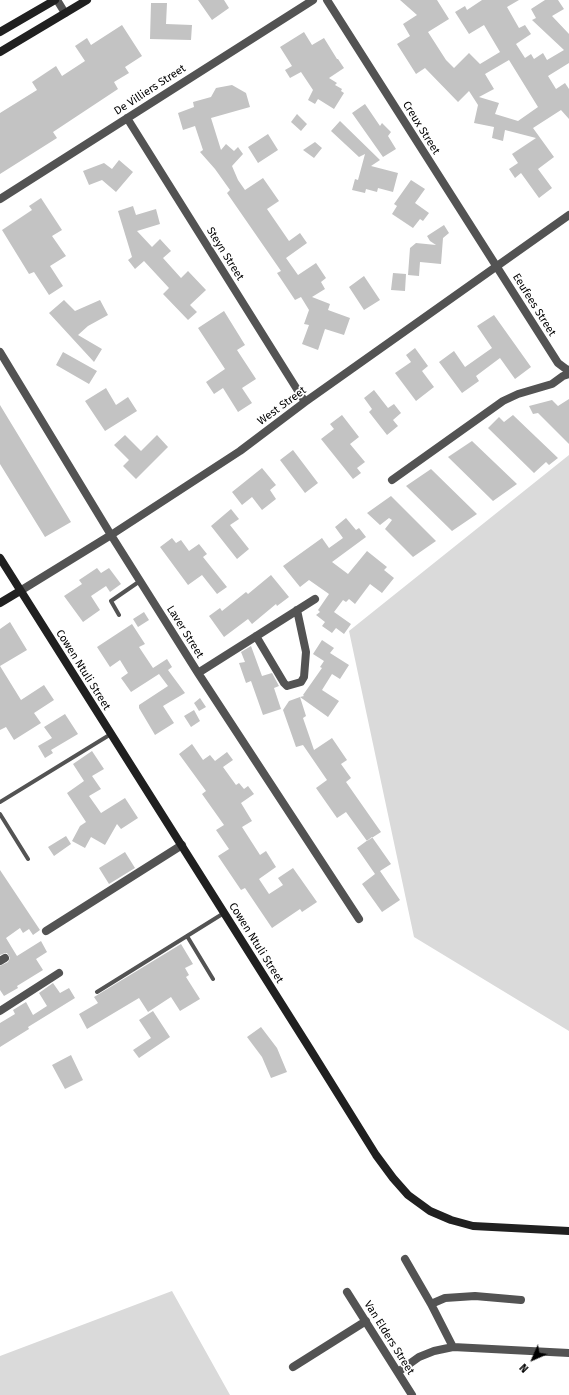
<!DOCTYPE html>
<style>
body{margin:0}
#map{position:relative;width:569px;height:1395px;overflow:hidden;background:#fff;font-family:"Fira Sans",sans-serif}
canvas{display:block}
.north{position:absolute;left:513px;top:1339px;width:40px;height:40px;-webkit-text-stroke:3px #fff;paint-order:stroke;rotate:225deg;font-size:11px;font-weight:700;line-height:16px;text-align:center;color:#000}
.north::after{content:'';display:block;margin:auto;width:14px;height:18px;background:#000;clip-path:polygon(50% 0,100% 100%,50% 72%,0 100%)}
</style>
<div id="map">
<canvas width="569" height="1395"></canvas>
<div class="north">N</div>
</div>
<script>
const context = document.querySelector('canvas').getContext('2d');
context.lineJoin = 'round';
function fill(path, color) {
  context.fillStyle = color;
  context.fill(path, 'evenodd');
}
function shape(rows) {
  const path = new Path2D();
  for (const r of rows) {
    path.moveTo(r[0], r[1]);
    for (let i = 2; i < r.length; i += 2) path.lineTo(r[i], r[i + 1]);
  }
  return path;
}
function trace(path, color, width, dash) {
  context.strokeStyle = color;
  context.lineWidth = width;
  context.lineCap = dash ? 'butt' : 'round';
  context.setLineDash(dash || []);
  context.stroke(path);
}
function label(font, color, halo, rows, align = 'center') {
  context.font = font + ' "Fira Sans",sans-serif';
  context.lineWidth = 3.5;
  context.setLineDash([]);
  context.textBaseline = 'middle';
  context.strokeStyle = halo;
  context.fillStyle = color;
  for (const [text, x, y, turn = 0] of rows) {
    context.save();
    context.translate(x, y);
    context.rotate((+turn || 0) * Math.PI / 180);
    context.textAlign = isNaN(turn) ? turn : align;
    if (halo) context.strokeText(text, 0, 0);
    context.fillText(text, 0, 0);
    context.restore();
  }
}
fill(shape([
 [569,455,569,1031,414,937,349,631],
 [172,1291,230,1395,0,1395,0,1356]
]), '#dadada');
fill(shape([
 [198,0,224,0,229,8,212,20],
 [400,0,437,0,449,19,428,32,446,60,454,68,469,53,480,64,500,52,484,25,469,34,455,12,465,6,467,10,482,0,519,0,507,7,519,28,525,25,531,34,516,44,525,58,531,54,534,59,543,53,547,60,564,50,532,20,536,18,531,9,545,0,558,0,564,9,552,16,569,34,569,63,548,76,556,89,565,83,569,89,569,119,561,110,533,128,554,157,538,169,552,188,539,198,521,173,515,178,509,169,518,163,512,154,536,138,505,130,503,141,492,138,494,127,474,123,478,105,469,91,458,102,425,68,416,74,397,44,410,36,403,24,417,15],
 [509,60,538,107,518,121,495,114,499,103,479,97,494,89,485,74],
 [151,3,167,3,166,24,192,25,191,40,150,39],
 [122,25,142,56,125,67,129,73,114,82,118,89,53,132,57,138,0,174,0,113,37,90,32,82,56,66,62,76,85,61,75,46,87,38,91,45],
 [304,32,312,45,324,38,337,59,338,59,344,68,329,78,337,83,335,85,342,89,341,91,344,93,334,109,318,99,315,104,308,100,313,90,301,72,290,78,285,70,292,66,280,47],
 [232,85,246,93,250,107,211,118,221,150,226,144,234,151,238,147,243,154,232,166,238,180,245,190,263,178,279,201,267,209,289,241,300,233,307,243,286,258,298,275,316,263,326,278,321,282,325,289,312,297,330,304,328,310,350,318,344,335,325,329,318,350,302,344,309,325,304,324,309,310,301,297,295,300,277,273,281,271,227,193,230,190,215,169,200,152,203,150,195,126,183,130,178,113,194,107,193,102,211,97,216,88],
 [365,104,380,126,382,123,391,132,388,136,396,149,383,157,352,113],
 [297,114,307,124,301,131,291,122],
 [340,121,380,160,371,166,398,173,393,192,378,188,377,192,366,189,365,193,352,190,355,179,358,180,365,154,359,157,331,131],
 [268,134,278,150,258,163,248,147],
 [315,142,322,148,314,158,303,150],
 [119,160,133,172,116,192,102,180,89,185,83,171,104,163,112,169],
 [411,180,425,189,415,203,429,213,423,221,420,219,413,228,392,214,397,206,394,204],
 [41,198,62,230,52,236,66,256,50,266,63,286,49,295,34,272,29,274,2,230,32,210,29,206],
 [133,206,136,215,156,209,160,224,137,231,152,247,160,239,171,251,163,258,181,278,188,271,206,290,190,305,197,312,188,320,163,294,169,288,144,261,135,269,128,260,132,257,118,211],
 [444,225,449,233,443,238,441,264,420,262,419,276,408,275,410,248,416,243,436,245,430,241,427,236],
 [393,273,406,274,405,291,391,290],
 [364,276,380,300,364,310,349,287],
 [64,300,75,311,100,300,108,315,88,326,78,335,102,349,94,362,49,313],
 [224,311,245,345,237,350,256,379,242,388,252,403,238,412,223,388,214,394,206,382,225,369,198,328],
 [494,315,531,367,515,379,500,358,476,376,479,381,462,393,439,362,454,351,465,367,492,348,477,326],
 [415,348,428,366,422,371,434,387,416,401,395,373,411,362,406,355],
 [63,352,97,371,89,384,56,365],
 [106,388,116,405,128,397,137,411,105,431,85,401],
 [374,390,388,408,394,404,401,413,393,420,398,426,387,435,369,412,372,409,364,398],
 [569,399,569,444,538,413,533,414,529,406,552,400,558,406],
 [0,405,71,522,45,537,0,464],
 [342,415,359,437,350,444,365,462,357,468,361,473,353,479,321,439,334,429,330,424],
 [513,415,536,437,558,458,549,465,546,462,534,473,488,428,499,417,504,422],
 [125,435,141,451,157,435,168,447,136,479,123,466,129,460,114,445],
 [472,441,517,484,493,501,448,457],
 [293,450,318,483,305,493,280,460],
 [262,468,276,485,270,490,276,499,262,510,252,497,242,505,232,492],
 [431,469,477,514,452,531,406,486],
 [391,496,436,541,413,557,385,529,392,520,389,518,380,525,367,513],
 [231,509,239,519,230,525,249,549,237,559,211,526],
 [346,518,356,530,359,528,366,537,332,562,348,574,367,551,387,567,384,570,394,578,382,593,370,584,355,604,349,599,346,602,343,600,334,612,351,624,344,634,336,628,332,633,322,626,325,622,316,615,320,612,318,610,329,594,309,580,300,587,283,566,322,538,329,548,343,538,335,527],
 [172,538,176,543,181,540,189,551,199,544,207,554,203,557,227,587,217,594,202,575,188,585,160,547],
 [97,568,101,573,109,568,121,584,110,592,106,586,91,596,100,610,83,622,64,596,82,584,79,580],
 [271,575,289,597,277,606,276,604,252,624,248,619,224,637,209,616,220,608,222,611,246,592,248,594],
 [144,612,149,620,138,627,133,619],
 [10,622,27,650,0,666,0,629],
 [132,624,145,644,139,647,153,668,167,659,172,667,168,670,185,693,163,706,174,723,155,735,139,708,139,705,168,686,159,674,131,692,121,678,128,673,120,660,110,667,97,647],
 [322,640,334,648,330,653,349,665,340,679,332,674,322,690,339,701,328,717,300,697,304,696,303,695,322,668,320,667,324,661,313,654],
 [251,646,262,676,272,673,279,686,274,688,281,709,263,715,251,681,246,683,239,663,245,662,241,652],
 [0,666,21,700,44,685,54,700,34,713,41,723,14,740,6,727,0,730],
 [300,697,306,716,303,718,314,750,332,738,347,760,341,764,351,778,346,782,381,832,367,841,346,812,337,818,316,788,327,780,303,745,296,747,283,710,289,701],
 [200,698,206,707,199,711,194,703],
 [194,710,200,721,191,727,184,716],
 [65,714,78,734,51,750,53,753,45,758,38,746,52,738,44,727],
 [192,744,203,760,210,755,215,761,227,752,233,760,223,767,236,785,239,783,244,789,248,786,254,794,241,803,252,821,242,827,260,855,266,851,276,867,259,879,269,894,283,885,278,878,293,868,317,902,302,912,300,909,272,928,245,888,241,890,218,856,229,849,216,830,224,825,202,794,206,791,179,754],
 [92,751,104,769,92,776,101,789,89,796,101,813,125,798,138,818,121,829,117,824,105,845,91,837,85,848,72,841,80,826,86,822,67,793,84,781,73,764],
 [66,836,71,844,54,856,48,847],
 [372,837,391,864,380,871,400,900,382,912,362,884,375,874,357,848],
 [125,852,135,868,109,884,99,868],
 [0,870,40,930,33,935,29,929,23,933,20,928,6,938,17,956,41,941,47,952,36,959,43,970,17,986,18,988,4,996,0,990,0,966,8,962,10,958,7,953,5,953,0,955],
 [181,944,193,964,185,968,189,975,186,977,200,999,180,1011,171,997,148,1012,139,998,87,1029,79,1014,98,1003,94,997],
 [53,983,60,993,69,988,75,998,28,1027,29,1029,0,1047,0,1023,15,1014,13,1010,26,1002,33,1015,47,1006,39,993],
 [153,1011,170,1037,139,1058,133,1050,151,1038,139,1020],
 [261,1027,277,1048,287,1072,271,1078,262,1057,247,1037],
 [71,1055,83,1080,65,1089,52,1065]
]), '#c3c3c3');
trace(shape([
 [119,615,111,601,140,581],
 [0,802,111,734],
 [0,814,28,859],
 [187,936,213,979],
 [97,992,224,913]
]), '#535353', 4);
trace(shape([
 [57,0,65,13],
 [327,0,558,363,566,369,569,370],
 [127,118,305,402],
 [0,199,313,0],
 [0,352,111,535,198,673,359,919],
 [392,480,503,401,518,394,552,384,563,376,569,374],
 [20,591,111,535,240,451,305,402,569,215],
 [256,636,284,683,287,686,301,682,304,677,306,652,297,610],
 [198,673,315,599],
 [46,931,182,845],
 [0,961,5,958],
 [0,1011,59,973],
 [405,1259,431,1304,453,1347],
 [347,1292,412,1395],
 [431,1304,445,1298,475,1296,521,1300],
 [293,1367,366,1321],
 [398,1372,419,1357,434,1351,453,1347,569,1353]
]), '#535353', 8);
trace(shape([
 [0,32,55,0],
 [0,52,87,0],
 [0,558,310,1049,376,1155,393,1178,408,1195,430,1211,451,1220,473,1226,569,1231],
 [0,603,20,591]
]), '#202020', 8);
label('11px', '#000', '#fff', [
 ["De Villiers Street",150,90,-33],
 ["Creux Street",421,128,58],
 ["Steyn Street",225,254,58],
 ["Eeufees Street",534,305,58],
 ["West Street",282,406,-36],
 ["Laver Street",185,632,58],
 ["Cowen Ntuli Street",83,670,58],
 ["Cowen Ntuli Street",256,943,58],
 ["Van Elders Street",389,1338,58]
]);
</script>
